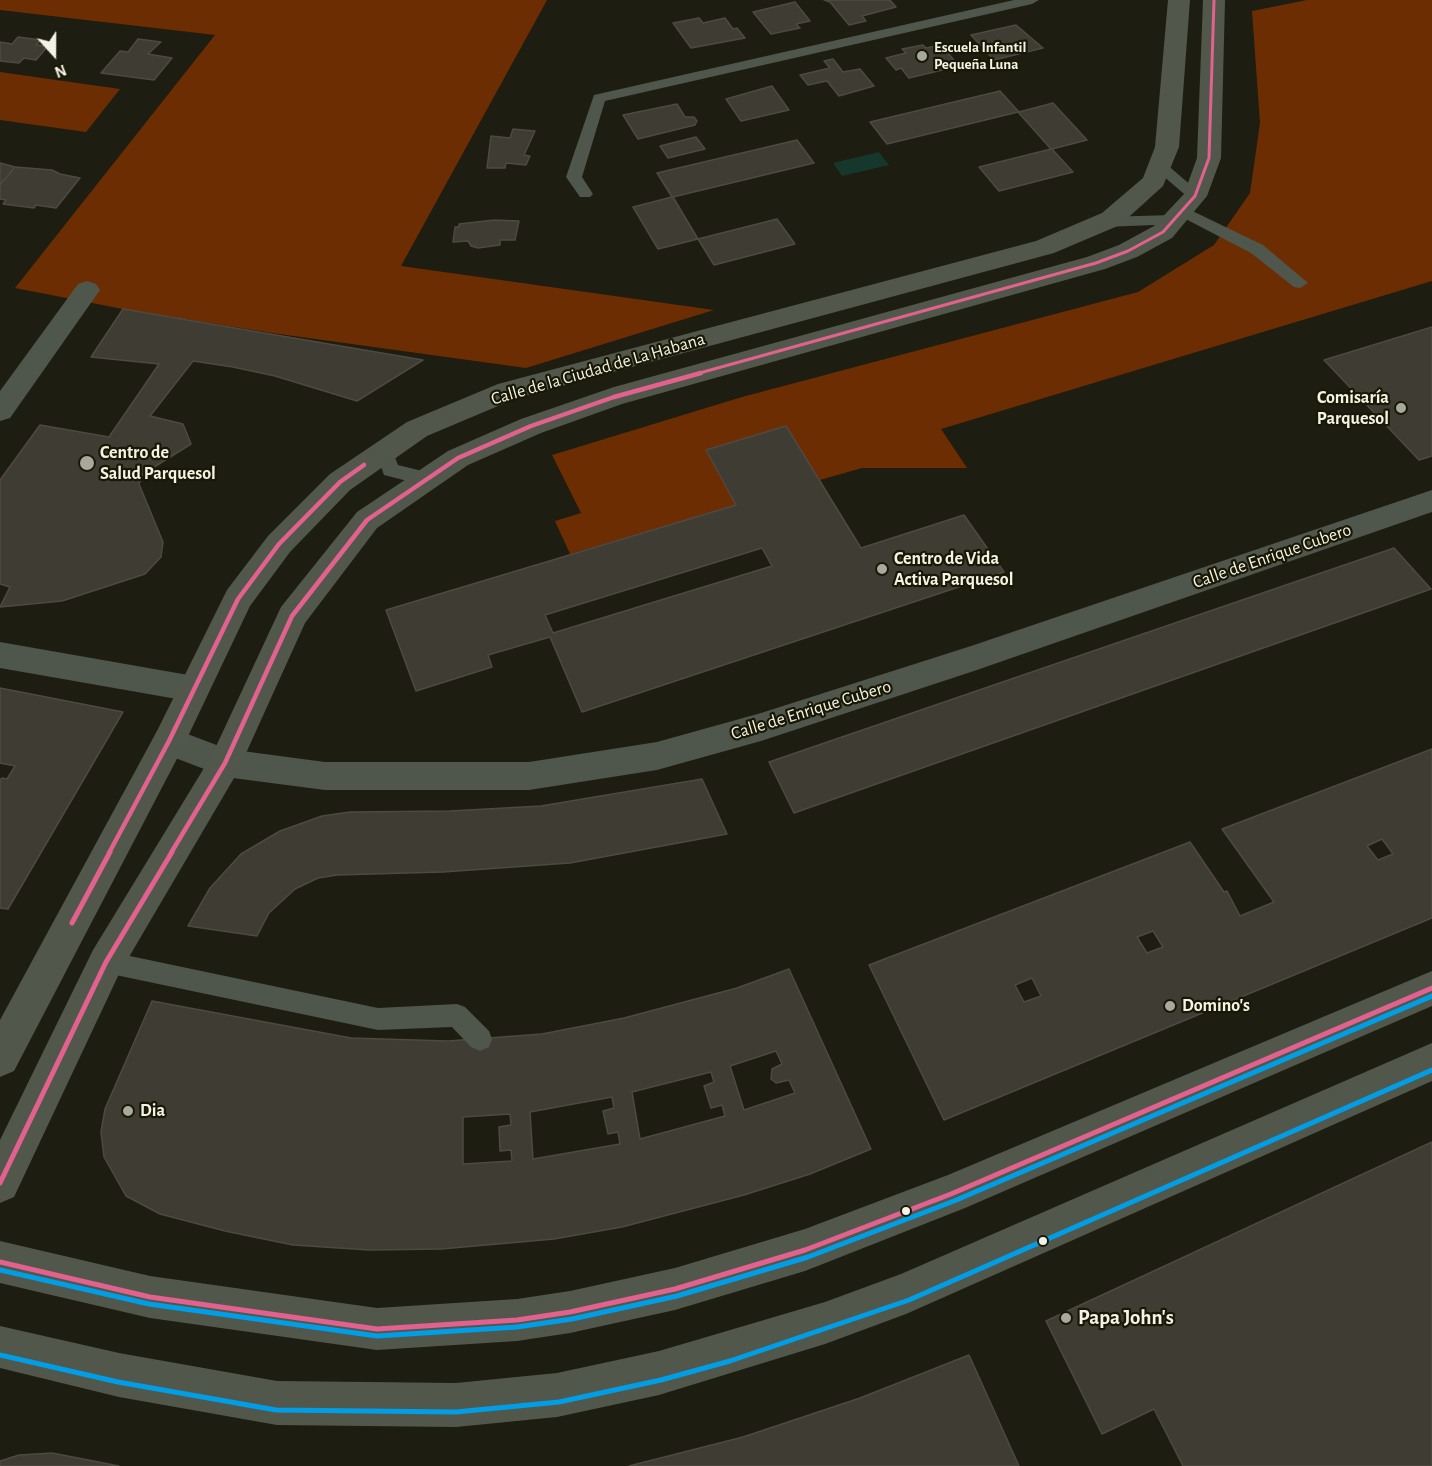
<!DOCTYPE html>
<meta charset="utf-8">
<style>
body{margin:0}
#map{position:relative;width:1432px;height:1466px;overflow:hidden;background:#1e1d12;font-family:"Alegreya Sans",sans-serif}
canvas{display:block}
.north{position:absolute;left:24px;top:24px;width:60px;height:60px;-webkit-text-stroke:4px #191805;paint-order:stroke;rotate:159deg;font-size:16px;font-weight:700;line-height:24px;text-align:center;color:#f3f3e6}
.north::after{content:'';display:block;margin:auto;width:21px;height:27px;background:#f3f3e6;clip-path:polygon(50% 0,100% 100%,50% 72%,0 100%)}
</style>
<div id="map">
<canvas width="1432" height="1466"></canvas>
<div class="north">N</div>
</div>
<script>
const context = document.querySelector('canvas').getContext('2d');
context.lineJoin = 'round';
function fill(path, color) {
  context.fillStyle = color;
  context.fill(path, 'evenodd');
}
function shape(rows) {
  const path = new Path2D();
  for (const r of rows) {
    path.moveTo(r[0], r[1]);
    for (let i = 2; i < r.length; i += 2) path.lineTo(r[i], r[i + 1]);
  }
  return path;
}
function trace(path, color, width, dash) {
  context.strokeStyle = color;
  context.lineWidth = width;
  context.lineCap = dash ? 'butt' : 'round';
  context.setLineDash(dash || []);
  context.stroke(path);
}
function label(font, color, halo, rows, align = 'center') {
  context.font = font + ' "Alegreya Sans",sans-serif';
  context.lineWidth = 4.5;
  context.setLineDash([]);
  context.textBaseline = 'middle';
  context.strokeStyle = halo;
  context.fillStyle = color;
  for (const [text, x, y, turn = 0] of rows) {
    context.save();
    context.translate(x, y);
    context.rotate((+turn || 0) * Math.PI / 180);
    context.textAlign = isNaN(turn) ? turn : align;
    if (halo) context.strokeText(text, 0, 0);
    context.fillText(text, 0, 0);
    context.restore();
  }
}
fill(shape([
 [0,0,547,0,401,266,714,310,526,368,272,333,123,309,15,288,215,35,0,10],
 [1307,0,1432,0,1432,281,941,429,967,468,862,468,820,480,786,427,706,450,736,505,570,554,555,521,581,513,552,455,742,397,1138,292,1214,245,1250,193,1260,123,1252,11],
 [0,72,120,89,86,132,0,120]
]), '#6d2d02');
fill(shape([
 [879,152,889,165,842,176,833,163]
]), '#16372b');
const building = shape([
 [824,0,890,0,896,7,862,16,866,21,849,25,830,2,824,0],
 [795,2,810,21,796,24,800,28,771,34,753,12,795,2],
 [699,18,703,23,725,18,733,29,737,28,745,38,691,48,673,23,699,18],
 [1016,25,1043,48,994,60,971,35,1016,25],
 [18,37,41,40,36,45,48,46,36,60,24,58,19,63,0,61,0,42,12,44,18,37],
 [138,39,161,42,148,54,172,58,154,80,101,73,120,51,128,52,138,39],
 [923,45,926,48,941,45,959,66,909,78,901,68,896,70,886,58,906,53,902,49,923,45],
 [833,59,843,72,860,69,874,86,839,96,827,81,808,85,800,75,830,68,824,61,833,59],
 [772,86,789,110,741,121,726,99,772,86],
 [1000,91,1019,112,1053,103,1087,140,1052,149,1073,172,999,191,979,167,1051,149,1018,112,887,144,870,122,1000,91],
 [677,104,685,117,694,117,697,121,695,125,638,139,623,115,677,104],
 [513,129,535,131,524,155,530,156,526,165,506,163,505,168,487,168,491,136,510,138,513,129],
 [696,137,705,149,668,158,660,146,696,137],
 [797,140,814,163,673,197,698,239,777,219,795,244,714,265,698,239,658,249,633,207,672,197,657,173,797,140],
 [0,163,15,167,0,185,0,163],
 [15,167,52,170,60,174,80,178,56,208,36,205,34,208,3,204,6,200,0,199,0,185,15,167],
 [494,220,519,221,515,240,500,240,500,245,478,248,471,246,468,241,453,242,455,227,459,227,459,224,494,220],
 [123,309,423,360,357,401,275,376,233,367,193,361,150,416,183,424,191,444,143,474,139,484,163,542,161,557,145,574,62,601,0,607,10,587,0,584,0,480,40,425,109,437,159,364,91,357,123,309],
 [1432,327,1432,456,1419,460,1324,360,1432,327],
 [786,426,861,548,964,515,1004,572,582,712,550,637,488,655,492,667,416,691,386,610,736,505,706,450,786,426],
 [762,548,772,566,553,633,545,615,762,548],
 [1394,548,1431,589,794,813,769,762,1394,548],
 [0,688,123,712,8,909,0,908,0,780,2,778,7,779,15,766,0,763,0,688],
 [1432,749,1432,918,944,1120,869,965,1190,842,1224,892,1227,891,1240,916,1274,902,1222,829,1432,749],
 [1382,839,1393,854,1378,860,1367,846,1382,839],
 [1153,931,1163,947,1147,953,1137,937,1153,931],
 [1032,978,1041,996,1024,1002,1015,985,1032,978],
 [702,779,727,834,570,863,443,872,337,875,318,878,295,889,269,913,257,936,188,926,210,888,241,854,280,831,322,816,350,812,450,811,541,806,702,779],
 [789,969,871,1149,810,1174,744,1195,622,1227,554,1239,441,1249,369,1250,293,1245,225,1231,160,1214,126,1196,104,1157,101,1132,105,1109,152,1001,351,1038,448,1041,542,1034,624,1018,737,988,789,969],
 [776,1051,782,1064,772,1069,771,1079,776,1083,789,1080,795,1093,744,1110,730,1066,776,1051],
 [711,1072,714,1082,704,1086,711,1108,722,1105,725,1116,640,1139,632,1092,711,1072],
 [612,1097,614,1108,603,1111,608,1134,618,1132,620,1144,533,1159,530,1112,612,1097],
 [510,1114,511,1125,499,1127,500,1151,511,1150,512,1161,463,1164,463,1117,510,1114],
 [1432,1142,1432,1466,1183,1466,1154,1409,1102,1434,1046,1321,1432,1142],
 [969,1355,1019,1466,629,1466,743,1437,860,1398,969,1355],
 [52,1453,119,1466,0,1466,0,1461,19,1455,52,1453]
]);
fill(building, '#3f3c33');
trace(building, '#4e4a41', 1.5);
fill(shape([
 [1014,0,1039,0,1032,4,605,101,582,177,593,194,590,197,580,197,566,177,594,95,1014,0],
 [1160,161,1165,163,1200,193,1203,196,1200,199,1190,199,1155,169,1152,166,1155,163,1160,161],
 [1182,206,1263,245,1308,283,1300,288,1294,287,1251,253,1176,214,1174,211,1176,208,1182,206],
 [1173,215,1179,216,1181,220,1179,224,1104,227,1096,222,1104,217,1173,215],
 [384,443,390,445,398,465,434,474,436,479,434,484,427,486,384,475,375,450,378,445,384,443],
 [106,951,378,1008,457,1004,465,1007,489,1031,492,1039,489,1047,480,1051,471,1047,452,1027,378,1030,106,973,98,970,94,962,98,954,106,951]
]), '#4f564c');
fill(shape([
 [87,281,96,284,100,290,10,418,0,421,0,391,78,284,87,281],
 [1432,490,1432,512,974,671,761,741,657,770,529,790,325,790,225,777,157,751,152,741,157,731,169,727,227,749,325,762,529,762,657,742,761,713,971,646,1432,490],
 [0,642,194,676,205,680,210,689,205,698,194,702,0,668,0,642]
]), '#4f564c');
fill(shape([
 [1168,0,1190,0,1179,147,1163,186,1120,225,1054,253,517,398,427,436,350,490,290,552,250,606,181,751,14,1071,0,1077,0,1020,157,731,227,590,268,536,330,474,407,422,498,384,1036,241,1102,213,1143,178,1155,147,1168,0],
 [1203,0,1225,0,1221,158,1207,196,1172,238,1137,257,1105,269,622,404,541,433,468,465,377,528,305,623,237,773,119,974,14,1197,0,1203,0,1140,93,950,212,755,281,607,357,512,448,451,521,419,614,387,1087,257,1119,245,1154,226,1184,194,1197,158,1203,0],
 [1432,971,1432,1006,965,1208,805,1271,675,1310,570,1333,517,1341,377,1350,150,1318,0,1283,0,1241,150,1276,377,1308,517,1299,570,1291,675,1268,805,1229,948,1175,1432,971],
 [1432,1043,1432,1081,906,1314,825,1344,659,1395,557,1417,456,1427,277,1425,119,1397,0,1368,0,1326,119,1353,277,1381,456,1383,557,1373,659,1351,825,1302,901,1274,1432,1043]
]), '#51584b');
trace(shape([
 [696,374,1096,263,1128,251,1163,232,1195,196,1209,158,1214,0]
]), '#e2618f', 3);
trace(shape([
 [109,853,169,741,238,599,279,544,340,482,364,465],
 [171,853,225,763,292,616,367,520,458,458,531,426,614,397,701,373]
]), '#e2618f', 4.5);
trace(shape([
 [72,923,110,852],
 [0,1183,106,962,172,852],
 [0,1262,150,1297,377,1329,517,1320,570,1312,675,1289,805,1250,951,1194,1432,988]
]), '#e2618f', 5);
trace(shape([
 [0,1270,149,1304,377,1336,517,1327,572,1319,677,1296,808,1257,954,1201,1432,996],
 [0,1355,118,1382,276,1410,456,1412,559,1402,661,1380,730,1361,909,1300,1432,1070]
]), '#009ee6', 5);
for (const [x, y, r, color] of [
 [922,56,6,"#a8a89c"],
 [1401,408,6,"#a8a89c"],
 [87,463,8,"#a8a89c"],
 [882,569,6,"#a8a89c"],
 [1170,1006,6,"#a8a89c"],
 [128,1111,6,"#a8a89c"],
 [906,1211,5,"#f3f3e6"],
 [1043,1241,5,"#f3f3e6"],
 [1066,1318,6,"#a8a89c"]
]) {
  const dot = new Path2D();
  dot.arc(x, y, r, 0, 2 * Math.PI);
  context.fillStyle = color;
  context.fill(dot);
  trace(dot, '#191805', 2);
}
label('bold 15px', '#f3f3e6', '#191805', [
 ["Escuela Infantil",934,47],
 ["Pequeña Luna",934,64]
], 'left');
label('18px', '#f3f3e6', '#191805', [
 ["Calle de la Ciudad de La Habana",598,369,-16],
 ["Calle de Enrique Cubero",1272,556,-19],
 ["Calle de Enrique Cubero",811,710,-17]
]);
label('bold 18px', '#f3f3e6', '#191805', [
 ["Comisaría",1389,398,"right"],
 ["Parquesol",1389,419,"right"],
 ["Centro de",100,453],
 ["Salud Parquesol",100,474],
 ["Centro de Vida",894,559],
 ["Activa Parquesol",894,580],
 ["Domino's",1182,1006],
 ["Dia",140,1111]
], 'left');
label('bold 21px', '#f3f3e6', '#191805', [
 ["Papa John's",1078,1318]
], 'left');
</script>
